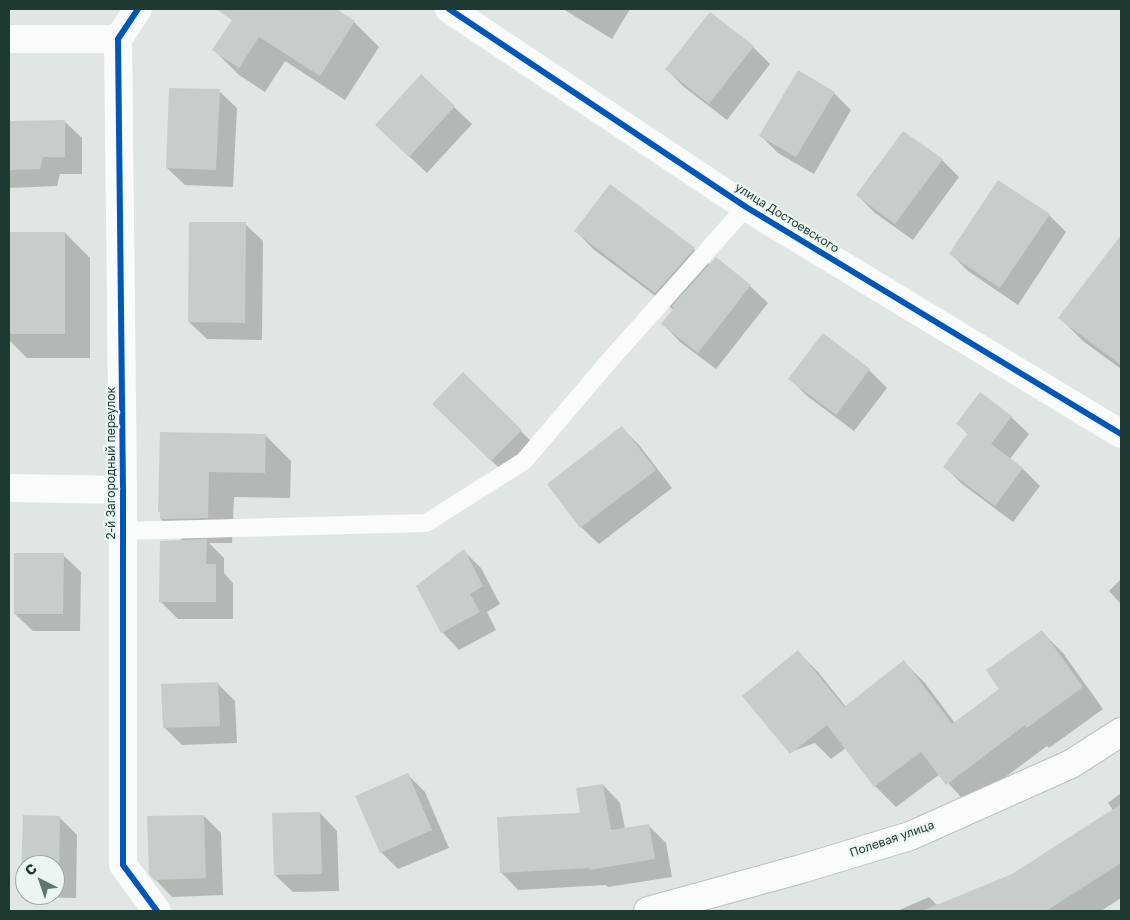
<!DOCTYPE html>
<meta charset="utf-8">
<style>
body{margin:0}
#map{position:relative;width:1130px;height:920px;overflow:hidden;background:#e0e6e3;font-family:"Golos Text",sans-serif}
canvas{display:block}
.frame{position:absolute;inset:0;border:10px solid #1d3931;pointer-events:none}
.north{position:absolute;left:15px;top:855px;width:50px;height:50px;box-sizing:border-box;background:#ecf6f1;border:1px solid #99aaa4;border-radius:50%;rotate:319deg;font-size:14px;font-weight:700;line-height:20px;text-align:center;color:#1d3931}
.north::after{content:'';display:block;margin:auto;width:18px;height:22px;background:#61766f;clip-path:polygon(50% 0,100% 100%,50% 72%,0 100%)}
</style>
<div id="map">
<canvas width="1130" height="920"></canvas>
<div class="frame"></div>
<div class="north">С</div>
</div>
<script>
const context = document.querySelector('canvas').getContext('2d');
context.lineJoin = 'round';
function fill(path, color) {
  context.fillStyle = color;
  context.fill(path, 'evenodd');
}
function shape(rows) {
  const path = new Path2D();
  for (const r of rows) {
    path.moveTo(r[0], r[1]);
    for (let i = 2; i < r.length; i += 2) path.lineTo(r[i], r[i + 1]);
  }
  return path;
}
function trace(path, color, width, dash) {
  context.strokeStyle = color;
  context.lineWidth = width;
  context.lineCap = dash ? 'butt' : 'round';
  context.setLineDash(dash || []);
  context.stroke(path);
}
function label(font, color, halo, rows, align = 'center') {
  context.font = font + ' "Golos Text",sans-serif';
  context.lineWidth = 4.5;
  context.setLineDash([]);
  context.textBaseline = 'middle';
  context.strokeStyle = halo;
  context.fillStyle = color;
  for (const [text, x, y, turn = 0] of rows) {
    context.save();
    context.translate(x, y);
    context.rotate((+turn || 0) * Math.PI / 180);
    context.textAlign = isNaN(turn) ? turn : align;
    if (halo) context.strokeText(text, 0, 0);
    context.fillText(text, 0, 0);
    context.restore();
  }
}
fill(shape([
 [241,9,245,9,263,21,271,9,333,9,354,22,379,47,345,100,285,61,265,92,239,75,214,50],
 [563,9,630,9,612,39],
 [753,47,770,64,727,120,684,87,666,69],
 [421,76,472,124,427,173,394,142],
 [219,91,237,108,233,187,185,185,167,168],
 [834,93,851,110,814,174,778,153,761,136],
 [64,121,82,138,82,174,60,174,57,186,9,188,9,122],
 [942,160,959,177,913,240,875,213,857,195],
 [611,186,694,249,710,265,750,286,768,303,716,369,680,342,663,324,674,310,593,249,576,231],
 [1049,215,1066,232,1018,305,968,271,951,254],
 [245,224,263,241,262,340,207,339,189,322],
 [9,233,65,233,90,258,90,358,27,358,9,340],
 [1121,237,1121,369,1083,341,1060,318],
 [823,335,869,370,887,388,854,431,807,396,790,379],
 [463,374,538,448,504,473,434,404],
 [1011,417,1029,434,1010,459,1023,469,1040,486,1013,522,962,484,945,467,969,435,958,424],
 [621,427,639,445,672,488,599,544,581,527,548,484],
 [161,433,266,436,291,461,290,498,234,497,232,543,209,543,224,558,224,573,233,583,233,619,178,619,160,601,183,541,161,519,161,514,159,511],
 [464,551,481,568,500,604,487,612,496,630,459,650,442,632],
 [63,555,81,572,80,631,33,631,15,614],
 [1121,579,1121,604,1109,591],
 [1042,632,1063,653,1103,709,1049,748,1047,746,968,805,940,774,896,807,875,786,846,748,831,759,815,743,793,751,798,652,819,673,846,707,904,662,925,683,955,723,1001,689],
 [218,684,235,701,237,743,182,745,164,727],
 [407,774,425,792,449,848,398,869,381,852],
 [603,785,620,803,625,829,649,826,666,843,672,877,608,887,606,885,518,890,501,872,582,814],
 [1121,793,1121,898,1101,911,897,911,929,897,937,905,1012,875,1113,810,1108,803],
 [320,813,337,831,339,891,293,892,275,875],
 [24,816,59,817,77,835,76,898,40,897,38,895,55,895,55,865,25,865,25,882,22,880],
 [204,816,221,833,223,895,172,897,155,879]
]), '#0003');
fill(shape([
 [216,9,336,9,355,21,320,76,259,37,239,68,212,50,232,20],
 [710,12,754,46,709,104,665,69],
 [798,70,835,92,796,157,759,136],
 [421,74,455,106,409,157,375,125],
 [169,88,220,89,216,170,166,168],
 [65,120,65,157,43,157,40,169,9,170,9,121],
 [903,131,943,159,895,224,856,195],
 [998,180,1050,214,1000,288,949,254],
 [610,184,695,248,655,293,574,231],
 [189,222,246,222,245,323,188,322],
 [9,232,65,232,65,334,9,334],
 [1121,235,1121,365,1058,318],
 [716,257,751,285,698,353,661,324,674,308,672,306],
 [823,333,870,369,836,415,788,379],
 [463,372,522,430,491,461,432,404],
 [980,392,1012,416,991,444,1023,468,995,506,943,467,968,433,956,424],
 [622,426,656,470,580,528,547,484],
 [160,432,266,434,265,473,209,472,208,518,160,519,160,512,158,512],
 [207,539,206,564,216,564,216,602,159,602,160,541],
 [464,549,483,586,470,594,480,612,441,633,416,586],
 [14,553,64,553,63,614,14,614],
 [1042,630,1083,687,1027,728,1025,725,946,785,921,752,874,787,827,725,790,754,742,696,798,650,844,707,904,660,952,724,999,689,986,670],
 [218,682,220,726,163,728,161,684],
 [408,773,432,830,380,853,355,796],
 [603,784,611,830,649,824,655,859,589,870,589,868,500,873,497,817,580,813,576,788],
 [1121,804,1121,863,1046,911,922,911,1012,874],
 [320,812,322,874,274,875,272,813],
 [23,815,60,816,59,881,55,881,55,865,25,865,25,880,21,880],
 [204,815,206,878,154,880,149,874,147,816]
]), '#c6cdca');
const secondary = shape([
 [648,911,801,869,910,836,1071,764,1121,732]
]);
trace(secondary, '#b9c3be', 30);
trace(shape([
 [123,531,426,523,524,461,610,360,746,207]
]), '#fafbfb', 18);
trace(shape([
 [138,9,118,39,123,490,123,865,157,911],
 [449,9,746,207,1121,434],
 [9,39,118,39],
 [9,488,123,490]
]), '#fafbfb', 28);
trace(secondary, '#fafbfb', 28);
trace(shape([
 [138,9,118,39,123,490,123,865,157,911],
 [449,9,746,207,1121,434]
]), '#0057b8', 6);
label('12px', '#1d3931', '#ecf6f1', [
 ["улица Достоевского",787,218,32],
 ["2-й Загородный переулок",111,463,-90],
 ["Полевая улица",892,839,-19]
]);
</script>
